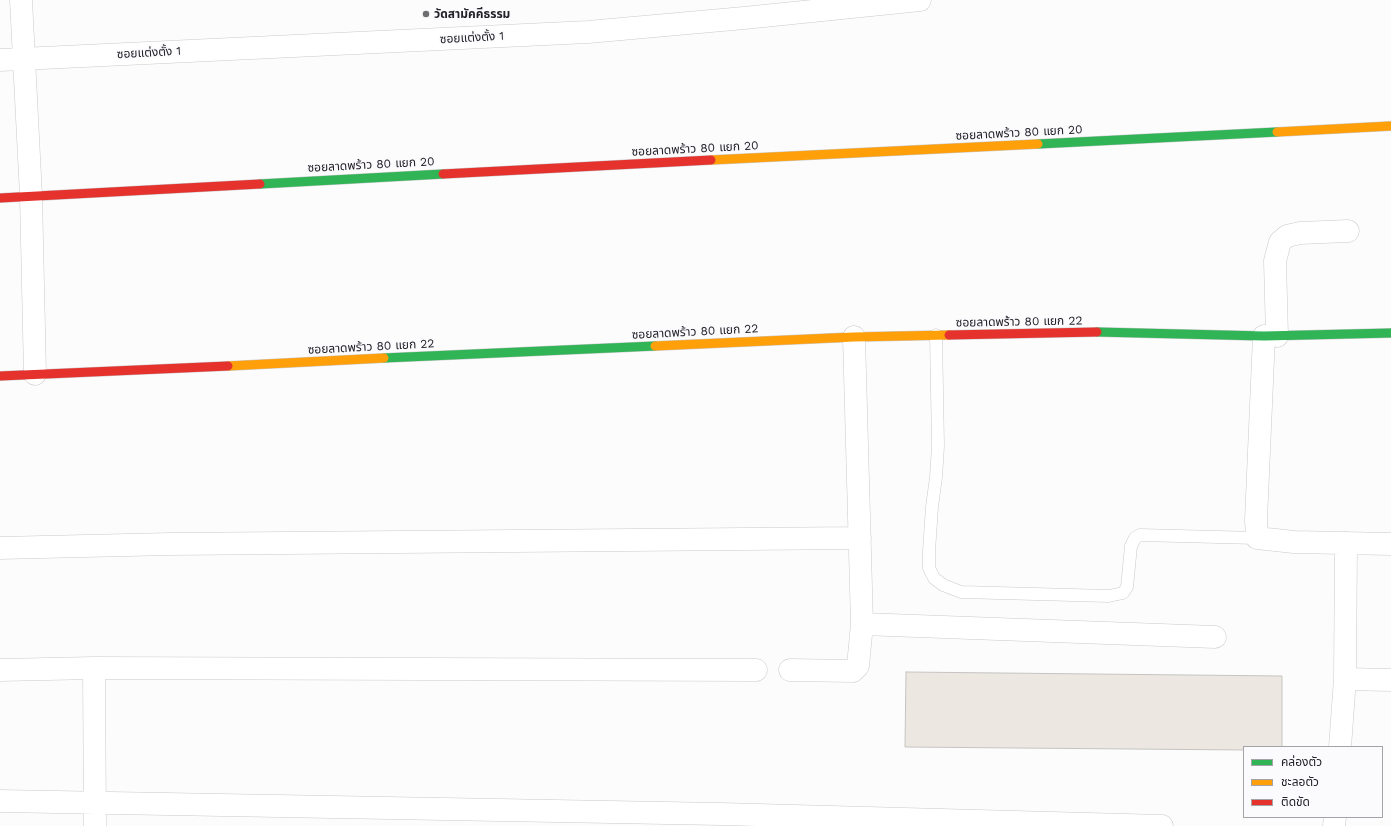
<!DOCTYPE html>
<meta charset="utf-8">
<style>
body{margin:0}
#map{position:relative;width:1391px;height:826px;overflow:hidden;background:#fcfcfd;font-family:"Work Sans","Noto Sans Thai",sans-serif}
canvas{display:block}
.legend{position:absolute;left:1243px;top:746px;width:140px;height:72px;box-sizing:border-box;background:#fbfbfe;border:1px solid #a4a4a8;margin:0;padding:5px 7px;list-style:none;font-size:12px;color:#222126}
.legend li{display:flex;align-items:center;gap:8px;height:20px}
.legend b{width:20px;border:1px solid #a4a4a8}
</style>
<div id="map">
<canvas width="1391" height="826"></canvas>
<ul class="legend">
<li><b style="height:5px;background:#30b455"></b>คล่องตัว</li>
<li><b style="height:5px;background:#ff9f0a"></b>ชะลอตัว</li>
<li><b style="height:5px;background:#e5322d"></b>ติดขัด</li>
</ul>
</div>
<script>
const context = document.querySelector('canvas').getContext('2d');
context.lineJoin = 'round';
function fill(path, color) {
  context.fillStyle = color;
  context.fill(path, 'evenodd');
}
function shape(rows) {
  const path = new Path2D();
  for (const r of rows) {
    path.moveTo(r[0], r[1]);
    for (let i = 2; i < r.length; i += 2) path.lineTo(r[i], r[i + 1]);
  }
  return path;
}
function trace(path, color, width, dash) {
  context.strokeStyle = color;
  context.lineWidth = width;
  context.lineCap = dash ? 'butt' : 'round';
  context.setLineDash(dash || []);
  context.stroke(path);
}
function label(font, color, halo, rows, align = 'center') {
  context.font = font + ' "Work Sans","Noto Sans Thai",sans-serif';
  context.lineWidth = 3.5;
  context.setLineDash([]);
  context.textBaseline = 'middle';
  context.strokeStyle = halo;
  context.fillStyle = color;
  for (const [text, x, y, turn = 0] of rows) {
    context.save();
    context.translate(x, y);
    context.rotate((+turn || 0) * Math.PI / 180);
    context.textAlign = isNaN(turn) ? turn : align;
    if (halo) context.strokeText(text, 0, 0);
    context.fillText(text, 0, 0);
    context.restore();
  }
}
const building = shape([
 [906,672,1282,676,1282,747,1244,747,1244,750,905,747,906,672]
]);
fill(building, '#ece7e1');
trace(building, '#c6c4c3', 1);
const lane = shape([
 [936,335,938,446,936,477,932,507,929,551,929,568,934,578,943,585,961,592,1109,596,1123,593,1127,587,1131,546,1135,538,1140,535,1257,538]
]);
const street = shape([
 [21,0,31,196,35,374],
 [0,60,588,32,744,18,920,0],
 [1264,336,1256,520,1257,538,1294,542,1391,544],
 [1277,336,1275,261,1280,242,1287,236,1300,233,1348,231],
 [0,548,170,544,860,538],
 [862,624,1215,637],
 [94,668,95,826],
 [0,670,94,668,756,670],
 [790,670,853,671,858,666,862,624,854,337],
 [1345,679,1391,680],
 [1340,747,1345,679,1346,543],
 [0,801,721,814,1162,826],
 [1334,826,1335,817]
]);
const fast = shape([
 [1038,144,1277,132],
 [260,184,443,174],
 [1097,332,1264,336,1391,333],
 [384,358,655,346]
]);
const slow = shape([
 [1277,132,1391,126],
 [711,160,1038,144],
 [655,346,854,337,949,335],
 [228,366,384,358]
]);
const jam = shape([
 [443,174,711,160],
 [0,198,260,184],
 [949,335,1097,332],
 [0,376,228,366]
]);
trace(lane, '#cacacd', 13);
trace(street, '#cacacd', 23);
trace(fast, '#cacacd', 10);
trace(slow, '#cacacd', 10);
trace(jam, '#cacacd', 10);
trace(lane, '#fff', 12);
trace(street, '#fff', 22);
trace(fast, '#30b455', 9);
trace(slow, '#ff9f0a', 9);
trace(jam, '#e5322d', 9);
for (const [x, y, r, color] of [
 [426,14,4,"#6e6e71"]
]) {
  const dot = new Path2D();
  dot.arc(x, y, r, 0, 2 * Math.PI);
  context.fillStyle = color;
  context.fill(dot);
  trace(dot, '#fbfbfe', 1.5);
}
label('bold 12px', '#222126', '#fbfbfe', [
 ["วัดสามัคคีธรรม",434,14]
], 'left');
label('12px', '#222126', '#fbfbfe', [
 ["ซอยแต่งตั้ง 1",472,38,-3],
 ["ซอยแต่งตั้ง 1",149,53,-3],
 ["ซอยลาดพร้าว 80 แยก 20",1019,133,-3],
 ["ซอยลาดพร้าว 80 แยก 20",695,149,-3],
 ["ซอยลาดพร้าว 80 แยก 20",371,165,-3],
 ["ซอยลาดพร้าว 80 แยก 22",1019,322,-1],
 ["ซอยลาดพร้าว 80 แยก 22",695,332,-3],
 ["ซอยลาดพร้าว 80 แยก 22",371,347,-3]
]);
</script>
